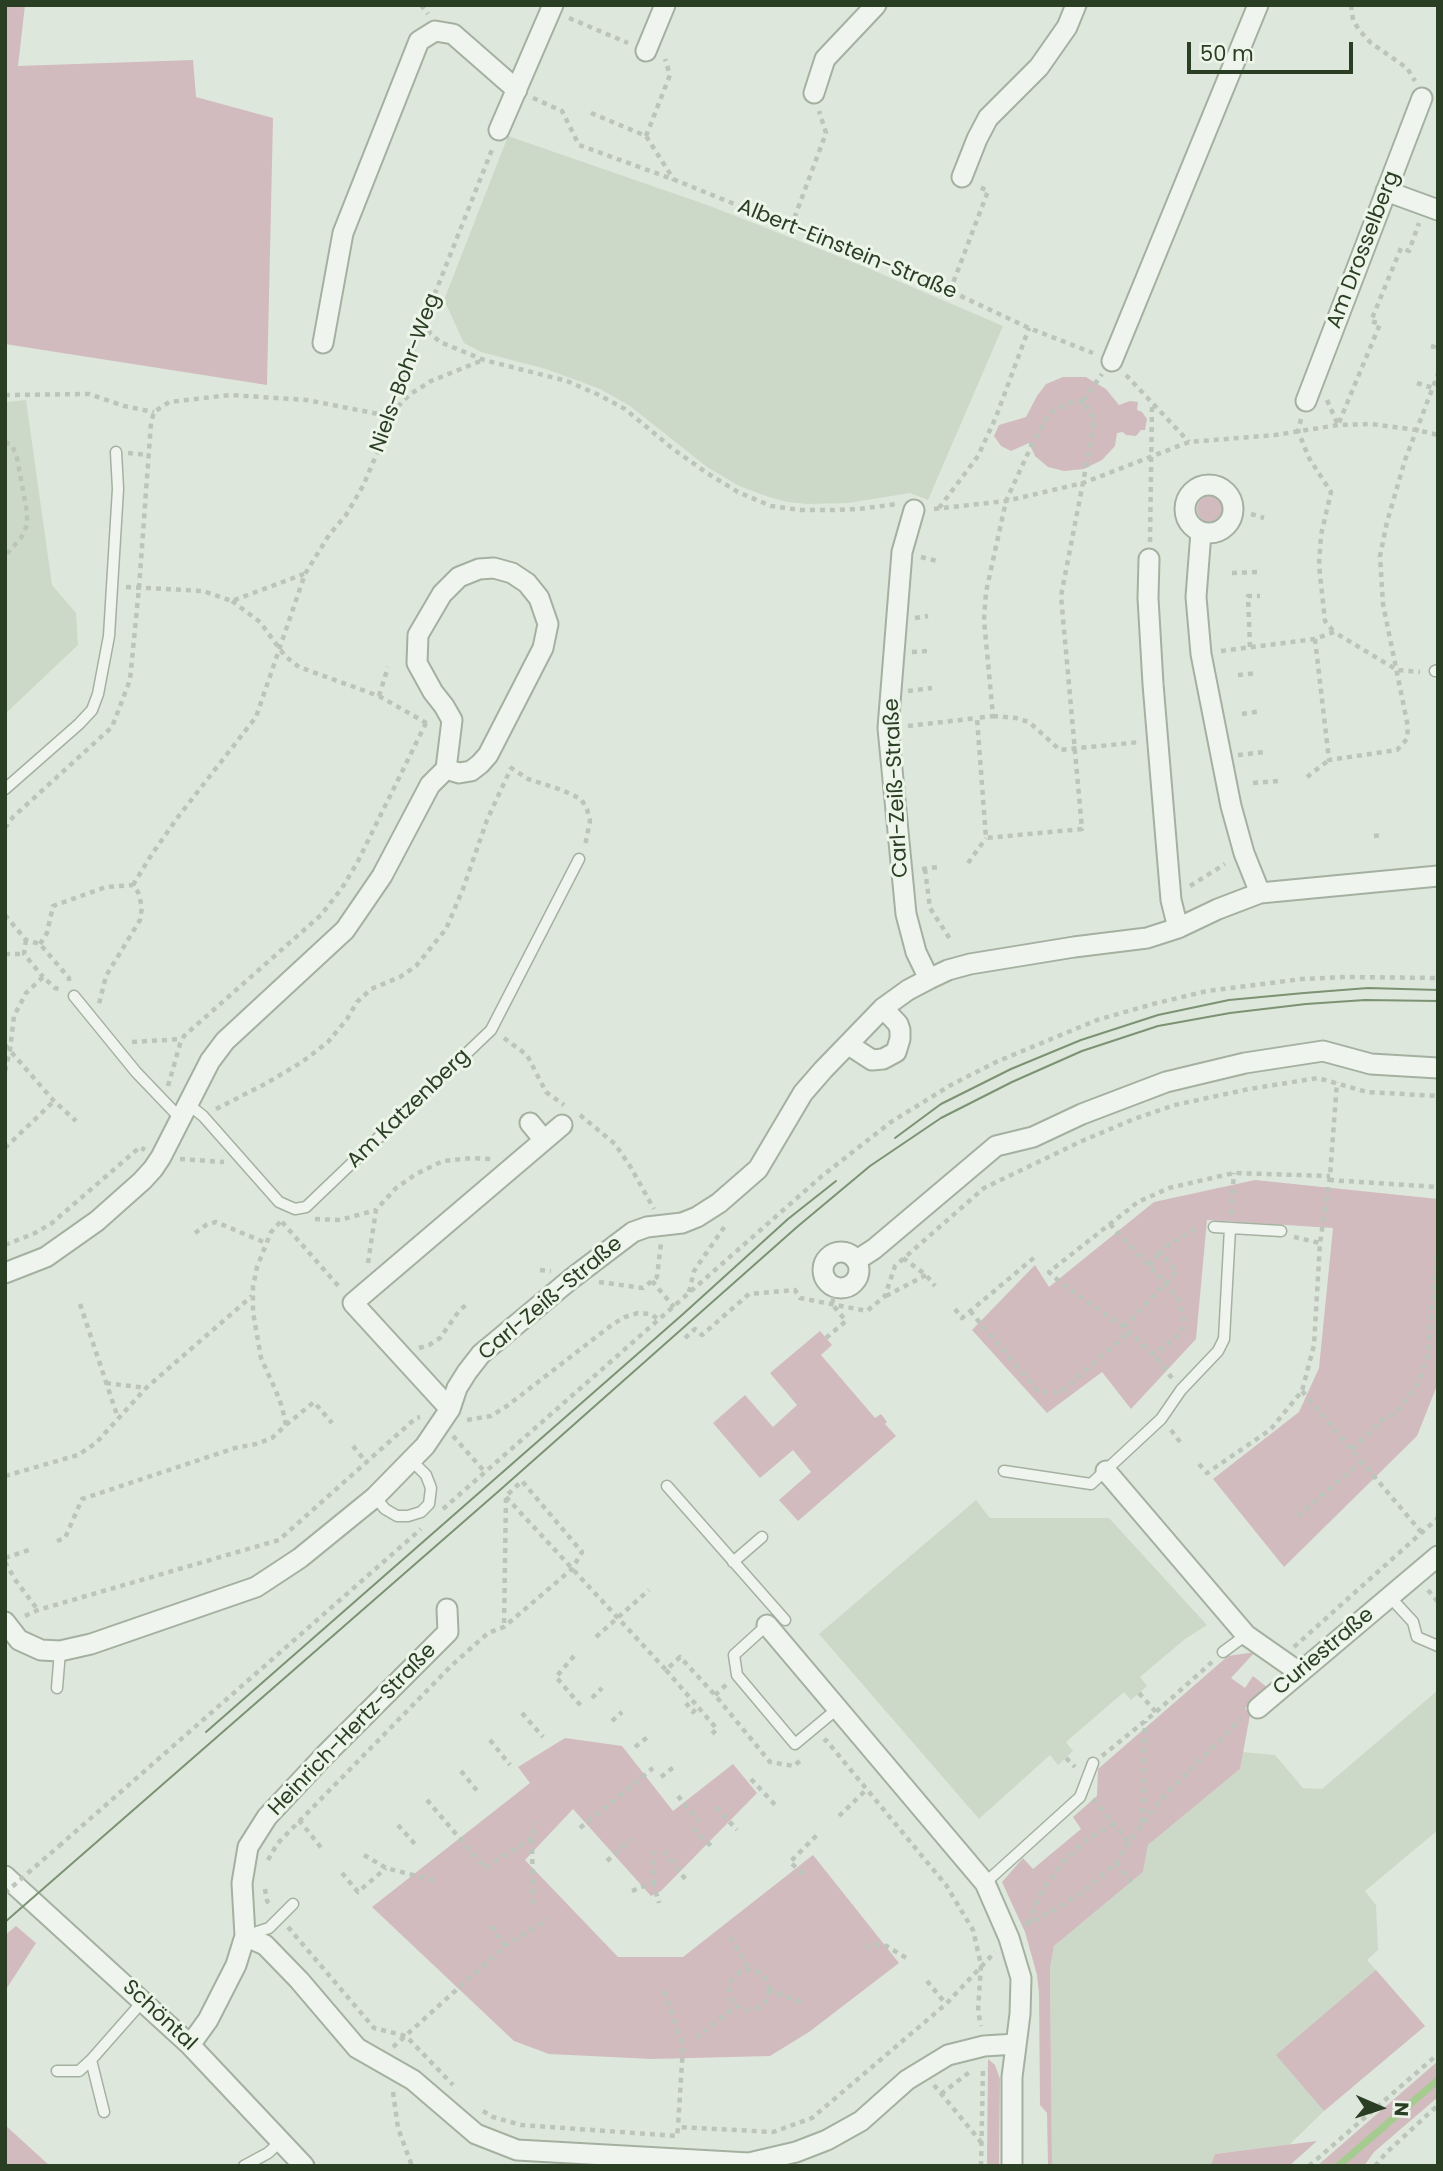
<!DOCTYPE html>
<meta charset="utf-8">
<style>
body{margin:0}
#map{position:relative;width:1443px;height:2171px;overflow:hidden;background:#dee7db;font-family:Poppins,sans-serif}
canvas{display:block}
.frame{position:absolute;inset:0;border:7px solid #2a3e24;pointer-events:none}
.north{position:absolute;left:1345px;top:2073px;width:70px;height:70px;-webkit-text-stroke:5px #edf5ea;paint-order:stroke;rotate:93deg;font-size:19px;font-weight:700;line-height:28px;text-align:center;color:#2a3e24}
.north::after{content:'';display:block;margin:auto;width:24px;height:32px;background:#2a3e24;clip-path:polygon(50% 0,100% 100%,50% 72%,0 100%)}
.scale{position:absolute;left:1187px;top:42px;width:166px;height:32px;box-sizing:border-box;border:4px solid #2a3e24;border-top:0;padding-left:9px;font-size:21px;line-height:24px;white-space:nowrap;color:#2a3e24;-webkit-text-stroke:5px #edf5ea;paint-order:stroke}
</style>
<div id="map">
<canvas width="1443" height="2171"></canvas>
<div class="frame"></div>
<div class="north">N</div>
<div class="scale">50 m</div>
</div>
<script>
const context = document.querySelector('canvas').getContext('2d');
context.lineJoin = 'round';
function fill(path, color) {
  context.fillStyle = color;
  context.fill(path, 'evenodd');
}
function shape(rows) {
  const path = new Path2D();
  for (const r of rows) {
    if (r.length === 3) {
      path.moveTo(r[0] + r[2], r[1]);
      path.arc(r[0], r[1], r[2], 0, 2 * Math.PI);
      continue;
    }
    path.moveTo(r[0], r[1]);
    for (let i = 2; i < r.length; i += 2) path.lineTo(r[i], r[i + 1]);
  }
  return path;
}
function trace(path, color, width, dash) {
  context.strokeStyle = color;
  context.lineWidth = width;
  context.lineCap = dash ? 'butt' : 'round';
  context.setLineDash(dash || []);
  context.stroke(path);
}
function label(font, color, halo, rows, align = 'center') {
  context.font = font + ' Poppins,sans-serif';
  context.lineWidth = 6;
  context.setLineDash([]);
  context.textBaseline = 'middle';
  context.strokeStyle = halo;
  context.fillStyle = color;
  for (const [text, x, y, turn = 0] of rows) {
    context.save();
    context.translate(x, y);
    context.rotate((+turn || 0) * Math.PI / 180);
    context.textAlign = isNaN(turn) ? turn : align;
    if (halo) context.strokeText(text, 0, 0);
    context.fillText(text, 0, 0);
    context.restore();
  }
}
fill(shape([
 [508,136,710,206,863,266,1003,326,928,500,910,493,848,503,807,504,788,502,769,497,739,486,707,467,630,406,600,389,546,369,481,352,464,343,444,300],
 [26,400,52,585,76,613,78,645,5,714,5,402],
 [976,1500,990,1518,1109,1518,1207,1625,1185,1639,1140,1677,1147,1686,1131,1700,1124,1692,1066,1742,1073,1751,1058,1765,1050,1755,979,1819,819,1634],
 [1438,1690,1438,1830,1365,1891,1376,1905,1378,1950,1367,1960,1425,2026,1324,2111,1289,2145,1215,2154,1212,2165,1052,2166,1050,1968,1054,1946,1143,1872,1148,1845,1240,1769,1242,1752,1275,1755,1303,1788,1322,1789]
]), '#cdd9c8');
fill(shape([
 [5,5,25,5,18,66,193,60,196,97,273,118,267,385,5,344],
 [1063,377,1086,377,1106,389,1119,405,1130,401,1138,402,1137,410,1142,412,1147,419,1145,430,1141,430,1136,436,1126,435,1123,432,1117,433,1115,446,1102,460,1084,469,1064,471,1048,467,1035,456,1029,443,1011,451,1001,446,994,436,999,425,1026,417,1037,396,1046,384],
 [1210,509,13],
 [1255,1180,1438,1199,1438,1383,1417,1436,1284,1567,1213,1479,1299,1412,1319,1368,1333,1228,1207,1220,1196,1339,1131,1409,1102,1372,1047,1413,972,1330,1035,1265,1049,1287,1154,1202],
 [820,1331,832,1345,821,1355,875,1418,881,1414,887,1422,885,1424,896,1436,798,1521,779,1500,811,1472,793,1450,760,1478,713,1423,745,1395,773,1427,797,1405,770,1373],
 [1255,1652,1231,1678,1245,1688,1253,1676,1268,1688,1245,1708,1250,1715,1240,1769,1148,1845,1143,1872,1054,1946,1050,1968,1052,2166,1048,2166,1047,2113,1040,2105,1039,1993,1037,1975,1025,1932,1002,1882,1023,1858,1033,1869,1081,1829,1073,1817,1097,1796,1098,1769,1228,1656],
 [565,1738,622,1746,673,1811,733,1764,757,1793,661,1891,651,1896,573,1809,525,1860,618,1957,683,1957,813,1855,899,1963,809,2032,770,2056,652,2059,549,2054,514,2041,372,1907,530,1783,518,1767],
 [16,1926,36,1943,5,1991,5,1935],
 [1376,1970,1425,2026,1324,2111,1276,2055],
 [988,2059,995,2065,1000,2079,999,2166,987,2166],
 [1438,2061,1438,2097,1374,2152,1364,2166,1317,2166],
 [5,2125,50,2166,5,2166],
 [1317,2141,1289,2166,1105,2166,1211,2165,1215,2154]
]), '#d2bbbe');
trace(shape([
 [1338,2166,1438,2080]
]), '#a6cb91', 7);
const service = shape([
 [1435,671,1438,670],
 [5,789,79,724,92,710,98,694,109,636,118,489,116,452],
 [74,996,136,1072,181,1119],
 [188,1104,203,1116,279,1202,295,1209,306,1207,491,1030,579,859],
 [1214,1227,1281,1231],
 [1004,1471,1091,1484,1161,1419,1181,1390,1218,1351,1224,1339,1230,1228],
 [667,1486,785,1620],
 [375,1497,385,1509,397,1516,408,1516,421,1512,429,1504,431,1488,426,1475,411,1460],
 [733,1562,762,1537],
 [1390,1597,1413,1622,1417,1637,1438,1646],
 [767,1625,734,1655,737,1675,795,1744,837,1709],
 [1223,1652,1246,1635],
 [57,1688,60,1651],
 [985,1883,1080,1797,1093,1763],
 [248,1935,269,1928,293,1904],
 [57,2071,79,2071,91,2060],
 [104,2112,91,2060,143,2001],
 [244,2166,268,2153,281,2141]
]);
const minor = shape([
 [646,51,665,5],
 [814,93,825,59,876,5],
 [499,130,553,5],
 [962,177,977,139,988,118,1039,67,1067,27,1076,5],
 [1386,191,1438,210],
 [323,343,343,233,419,41,435,31,453,34,517,90],
 [1112,361,1258,5],
 [1306,401,1422,98],
 [1209,509,24],
 [914,510,902,552,888,728,906,914,916,952,929,979],
 [1201,532,1196,597,1201,654,1231,806,1244,853,1260,893],
 [1149,559,1148,598,1153,684,1171,900,1178,928],
 [849,1045,872,1060,883,1059,896,1052,900,1039,900,1030,898,1024,883,1008],
 [530,1123,544,1140],
 [841,1270,18],
 [857,1260,874,1249,996,1146,1033,1137,1082,1114,1166,1082,1245,1063,1323,1051,1371,1064,1438,1068],
 [5,1273,46,1257,97,1221,142,1181,153,1169,161,1157,210,1061,225,1041,345,930,382,876,430,785,446,769,452,720,444,706,433,692,417,663,418,635,442,594,459,577,479,569,494,568,512,573,527,583,539,598,548,624,543,648,488,755,480,764,471,771,459,773,446,769],
 [450,1409,353,1303,562,1125],
 [1106,1471,1246,1635,1299,1672],
 [5,1622,19,1640,41,1650,60,1651,91,1644,256,1587,300,1558,375,1497,425,1446,450,1409,457,1388,467,1372,481,1354,571,1279,633,1232,647,1227,682,1223,697,1217,719,1203,758,1169,803,1093,823,1070,883,1008,908,990,929,979,948,970,970,964,1074,947,1147,938,1178,928,1218,909,1260,893,1438,876],
 [767,1625,985,1883,1009,1938,1021,1978,1020,2014,1012,2077,1012,2166],
 [1258,1708,1438,1556],
 [5,1876,190,2045,304,2166],
 [245,1936,265,1945,299,1980,357,2048,413,2080,476,2134,517,2150,749,2163,796,2152,827,2140,861,2121,907,2080,948,2055,984,2046,1016,2044],
 [190,2045,208,2020,236,1965,245,1936,242,1883,248,1847,267,1817,324,1756,448,1632,447,1609]
]);
trace(service, '#a4b1a0', 13);
trace(minor, '#a4b1a0', 23);
trace(shape([
 [421,5,428,14],
 [1351,5,1353,20,1359,30,1371,43,1407,68,1415,81],
 [569,18,628,43],
 [533,98,562,111,579,145,675,180,950,291,1029,328,1093,353],
 [591,113,646,136,674,180],
 [646,136,670,75,665,59],
 [791,227,826,133,819,111],
 [950,291,988,191,978,186],
 [424,321,430,333,440,342,484,360,567,381,599,395,625,409,673,449,707,473,738,492,771,506,800,510,832,510,859,509,897,504],
 [1431,346,1438,348],
 [1126,375,1189,442],
 [1417,383,1433,388],
 [5,395,89,394,124,406,154,412],
 [1327,400,1338,425,1380,324,1371,321,1401,248,1409,251,1419,223],
 [1083,401,1069,403,1050,413,1034,440,1006,501,986,592,984,620,993,716,977,718,986,838,1082,829,1061,596,1092,436,1093,417,1083,401,1102,374],
 [1301,419,1298,431,1309,458,1331,492,1321,535,1319,565,1325,621,1334,632],
 [5,442,12,445,17,458,27,512,27,525,21,538,5,556],
 [128,453,149,455],
 [939,508,978,456,996,417,1029,328],
 [934,509,1006,501,1083,483,1189,442,1275,435,1338,425,1371,424,1417,430,1438,435],
 [1251,514,1264,518],
 [1150,542,1152,404],
 [921,557,937,561],
 [1232,573,1257,572],
 [126,587,203,591,232,601,304,574],
 [232,601,260,622,285,656,299,667,379,696,428,724],
 [915,618,928,616],
 [1315,639,1329,760,1397,750,1407,739,1408,727,1383,604,1380,556,1387,522,1405,460,1438,374],
 [1250,647,1248,596,1260,596],
 [1221,651,1315,639,1334,632,1397,670,1420,672],
 [912,652,928,651],
 [1238,675,1257,673],
 [908,691,932,688],
 [379,696,388,667],
 [1242,714,1261,711],
 [993,716,1016,718,1029,722,1060,750,1140,742],
 [908,726,977,718],
 [1238,755,1265,752],
 [510,767,528,779,562,790,581,799,587,809,590,821,585,846],
 [1307,777,1329,760],
 [1253,783,1278,781],
 [5,828,13,817,112,727,130,680,139,588,151,423,154,412,169,402,230,395,307,400,389,416,409,395,431,381,483,360],
 [1374,836,1382,835],
 [968,863,986,838],
 [922,869,939,867],
 [925,869,930,908,950,939],
 [133,885,152,854,178,817,256,717,305,574,329,535,346,515,363,486,383,439,389,416,424,321,493,147],
 [1190,886,1225,864],
 [5,915,26,940,40,944,69,978,69,983],
 [26,940,24,954,43,977],
 [40,944,47,933,53,906,106,887,133,885,138,892,142,907,140,920,106,976,99,1004],
 [5,954,24,954],
 [504,1038,527,1055,546,1092,564,1105],
 [132,1042,182,1039],
 [5,1045,54,1101,76,1121],
 [5,1071,10,1050,14,1016,26,993,43,977,55,988,63,990],
 [168,1086,180,1044,184,1036,321,915,342,888,357,863,426,723],
 [216,1109,265,1084,302,1062,328,1042,347,1019,357,1002,371,989,400,977,416,966,446,929,463,889,487,820,511,768],
 [580,1115,615,1144,630,1166,654,1209],
 [5,1148,54,1101],
 [180,1159,224,1162],
 [1329,1180,1438,1187],
 [1231,1214,1234,1173],
 [315,1219,340,1220,376,1210],
 [282,1222,341,1289],
 [1110,1224,1178,1297,1184,1321,1182,1332,1154,1355],
 [195,1233,206,1225,216,1222,266,1243],
 [1294,1237,1320,1243],
 [5,1245,35,1233,52,1223,140,1147,145,1150],
 [903,1258,926,1275,935,1286],
 [368,1263,376,1210,396,1188,416,1174,443,1161,472,1158,492,1159],
 [1149,1265,1160,1253],
 [540,1270,551,1271],
 [652,1281,674,1307],
 [599,1282,643,1288,657,1277,661,1243],
 [689,1292,694,1271,727,1223],
 [886,1296,926,1275],
 [80,1304,118,1418],
 [955,1309,962,1318,1036,1256],
 [970,1311,1038,1391,1060,1393,1129,1332],
 [1124,1327,1177,1271,1160,1253,1167,1246,1193,1230,1200,1229],
 [685,1338,695,1329,702,1335,749,1294,795,1290,800,1298,867,1311,885,1296,895,1266,984,1188,1082,1141,1134,1119,1175,1105,1249,1089,1318,1078,1367,1092,1438,1096],
 [826,1338,846,1321,832,1304,836,1288],
 [419,1348,429,1345,440,1338,459,1311,468,1303],
 [1172,1378,1154,1355,1124,1327,1063,1285,1049,1272,1138,1202,1169,1188,1234,1173,1330,1176],
 [106,1383,146,1388],
 [1302,1391,1422,1533],
 [467,1420,491,1416,507,1406,613,1324,625,1317,638,1313,651,1314,659,1320],
 [286,1425,314,1402,332,1423],
 [1171,1430,1180,1442],
 [453,1436,485,1472],
 [353,1446,366,1462],
 [1352,1449,1386,1417,1395,1414,1418,1384,1428,1355,1438,1235],
 [1199,1464,1207,1473,1270,1430,1302,1391,1314,1345,1320,1243,1330,1176,1337,1082],
 [5,1476,78,1455,96,1443,146,1388,252,1296],
 [506,1497,666,1670,680,1657,715,1695,770,1762,794,1766,803,1758],
 [443,1509,822,1176,891,1122,951,1085,996,1062,1097,1020,1153,1004,1207,991,1302,979,1347,977,1438,978],
 [1298,1516,1362,1461],
 [57,1541,65,1538,82,1499,235,1448,256,1444,272,1438,286,1425,282,1407,276,1391,261,1358,253,1312,253,1287,257,1267,271,1232,281,1221],
 [5,1558,29,1550],
 [5,1562,16,1581,38,1610],
 [1428,1590,1438,1602],
 [25,1616,38,1610,279,1540,416,1418,420,1417],
 [596,1637,649,1590],
 [1294,1647,1438,1518],
 [574,1656,556,1677,581,1706],
 [666,1670,717,1729,711,1735],
 [1139,1693,1156,1712],
 [715,1695,727,1684],
 [592,1698,602,1688],
 [686,1703,693,1712,698,1707],
 [522,1713,543,1737],
 [612,1721,622,1712],
 [490,1740,510,1765],
 [824,1742,826,1740,946,1885,973,1930,981,1965,978,2011,981,2026],
 [635,1747,649,1736],
 [1102,1756,1156,1712,1212,1662],
 [1066,1758,1075,1767],
 [461,1771,478,1792],
 [661,1777,675,1766],
 [751,1779,778,1808],
 [678,1796,699,1822],
 [1093,1799,1129,1842],
 [427,1800,485,1868,532,1838],
 [716,1807,737,1830],
 [839,1816,866,1790],
 [299,1820,323,1850],
 [1142,1823,1145,1721],
 [398,1825,415,1844],
 [580,1828,653,1768],
 [693,1828,714,1849],
 [59,1846,421,1529],
 [664,1851,686,1880],
 [364,1855,386,1868,436,1881],
 [268,1860,277,1844,451,1666,488,1633,504,1627,572,1569,582,1552,522,1481,506,1496,504,1627],
 [607,1861,631,1839],
 [1116,1863,1131,1882],
 [342,1873,358,1892,386,1868],
 [803,1874,790,1862,818,1834],
 [653,1882,659,1903],
 [265,1889,267,1901,272,1907],
 [632,1891,653,1882,654,1851],
 [533,1904,532,1838,536,1823],
 [1028,1923,1042,1890,1065,1860,1089,1838,1114,1824],
 [1025,1925,1058,1908,1085,1890,1116,1863,1142,1824,1165,1795,1241,1719],
 [491,1926,505,1946],
 [288,1927,374,2028,406,2036,453,2085],
 [730,1937,750,1970],
 [865,1947,883,1944,908,1959],
 [749,1990,20],
 [927,1981,946,2004],
 [768,1990,804,2003],
 [664,1991,683,2046,678,2127],
 [696,2038,737,2005],
 [393,2047,505,1946,548,1919],
 [934,2085,981,2142],
 [393,2092,398,2128,412,2166],
 [941,2094,971,2071],
 [483,2111,493,2117,521,2125,677,2136,678,2127,773,2132,812,2118,946,2004,995,1952],
 [981,2166,983,2066],
 [1309,2166,1438,2054],
 [1375,2166,1386,2153,1438,2105]
]), '#bcc5b9', 4.5, [5, 5]);
trace(service, '#eff5ee', 10);
trace(minor, '#eff5ee', 19);
trace(shape([
 [895,1138,941,1104,1011,1069,1081,1040,1158,1015,1229,1000,1304,993,1368,988,1438,990],
 [206,1732,682,1315,788,1219,836,1181],
 [5,1922,500,1490,797,1227,870,1166,941,1118,1012,1082,1082,1051,1158,1026,1230,1013,1306,1004,1365,1000,1438,1001]
]), '#7b9273', 2);
trace(shape([
 [5,1893,59,1846]
]), '#bcc5b9', 4.5, [5, 5]);
label('21px', '#2a3e24', '#edf5ea', [
 ["Albert-Einstein-Straße",847,250,22],
 ["Am Drosselberg",1364,250,-69],
 ["Niels-Bohr-Weg",406,373,-70],
 ["Carl-Zeiß-Straße",897,788,-93],
 ["Am Katzenberg",409,1109,-44],
 ["Carl-Zeiß-Straße",551,1299,-40],
 ["Curiestraße",1324,1652,-40],
 ["Heinrich-Hertz-Straße",353,1730,-46],
 ["Schöntal",159,2016,43]
]);
</script>
